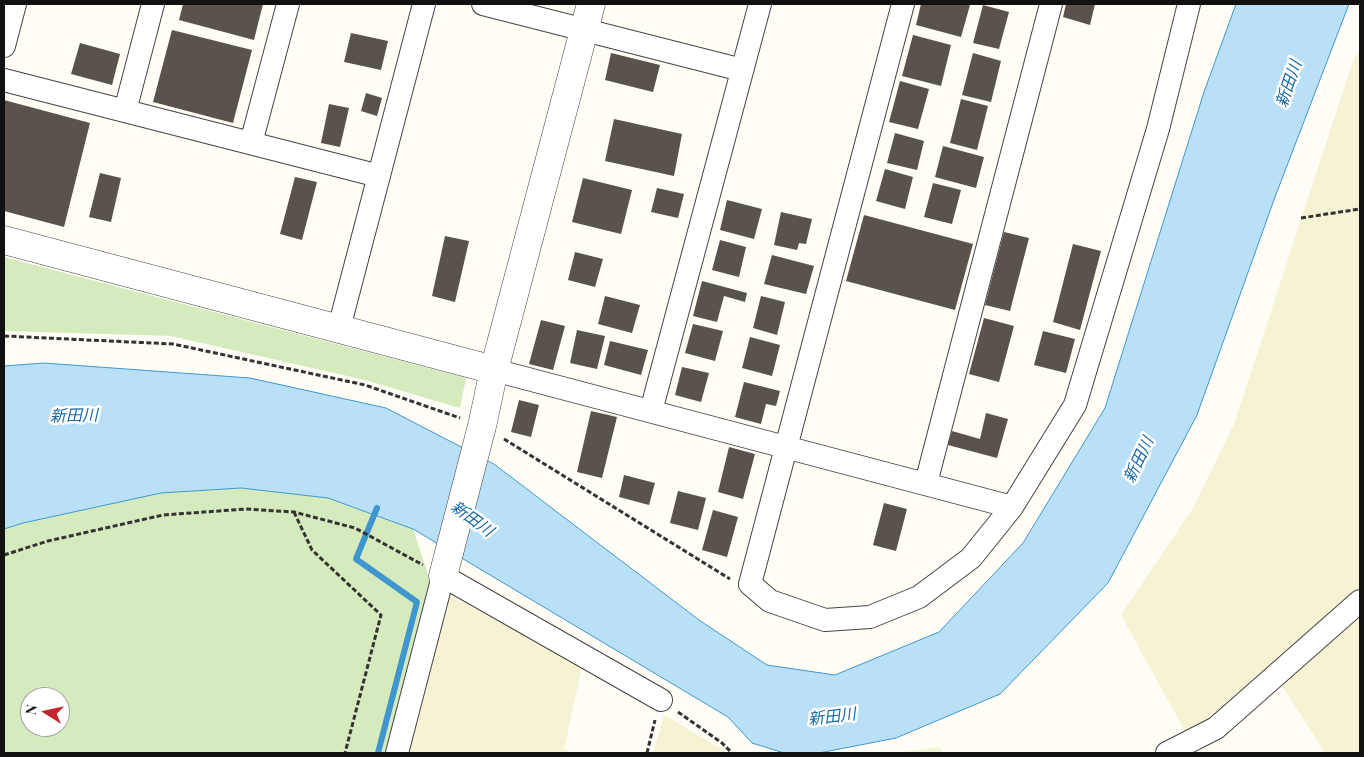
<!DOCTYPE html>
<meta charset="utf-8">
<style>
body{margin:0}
#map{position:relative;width:1364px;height:757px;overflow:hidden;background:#fffdf5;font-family:"Playfair Display",serif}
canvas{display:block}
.frame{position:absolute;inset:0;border:5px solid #111;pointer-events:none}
.north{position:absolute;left:20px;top:687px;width:50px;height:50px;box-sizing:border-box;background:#fff;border:1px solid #a0a0a0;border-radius:50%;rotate:280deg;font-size:14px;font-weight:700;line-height:20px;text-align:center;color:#111}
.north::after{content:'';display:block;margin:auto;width:18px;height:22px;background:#c4262e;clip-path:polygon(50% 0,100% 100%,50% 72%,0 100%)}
</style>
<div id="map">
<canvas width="1364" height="757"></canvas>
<div class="frame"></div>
<div class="north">N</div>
</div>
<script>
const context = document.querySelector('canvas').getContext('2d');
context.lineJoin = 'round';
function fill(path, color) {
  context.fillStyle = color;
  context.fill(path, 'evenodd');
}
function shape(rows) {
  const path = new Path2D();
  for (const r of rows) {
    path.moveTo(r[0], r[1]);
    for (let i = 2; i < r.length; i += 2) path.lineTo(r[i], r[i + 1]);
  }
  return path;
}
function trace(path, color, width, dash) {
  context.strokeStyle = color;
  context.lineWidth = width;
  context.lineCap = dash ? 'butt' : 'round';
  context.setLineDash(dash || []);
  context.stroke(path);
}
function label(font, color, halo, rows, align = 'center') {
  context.font = font + ' "Playfair Display","Noto Sans JP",serif';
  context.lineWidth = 5;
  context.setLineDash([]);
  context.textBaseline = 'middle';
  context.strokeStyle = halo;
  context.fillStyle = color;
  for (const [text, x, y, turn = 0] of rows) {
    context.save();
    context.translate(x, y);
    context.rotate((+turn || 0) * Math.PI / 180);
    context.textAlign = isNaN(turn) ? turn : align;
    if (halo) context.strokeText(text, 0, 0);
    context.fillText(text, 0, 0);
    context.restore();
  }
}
fill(shape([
 [1360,48,1360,753,1325,753,1274,673,1187,735,1121,615,1193,508,1234,424,1352,64],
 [432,586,582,666,564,750,576,753,388,753],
 [664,715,728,753,653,753],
 [939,747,943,753,895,753]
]), '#f6f3d4');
fill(shape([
 [4,257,466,378,460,408,365,380,171,336,4,331],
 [241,488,328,498,413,529,432,586,388,753,4,753,4,529,23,523,161,493],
 [30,697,60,697,60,727,30,727]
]), '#d5ebbd');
const water = shape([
 [1236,4,1349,4,1275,197,1197,415,1108,583,1000,694,896,738,819,753,784,753,752,743,728,717,413,529,328,498,241,488,161,493,23,523,4,529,4,366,44,363,250,378,386,408,494,464,699,620,767,665,835,675,939,632,1023,543,1105,408,1204,92,1236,4]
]);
fill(water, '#b9e0f7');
trace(water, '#3f96cf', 1);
trace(shape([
 [377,508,356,559,417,602,378,753]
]), '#3f96cf', 6);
fill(shape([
 [183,4,263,4,254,40,179,20],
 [921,4,970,5,961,37,916,25],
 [1066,4,1095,4,1090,25,1063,17],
 [983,5,1009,12,999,49,973,43],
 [172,30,252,50,233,123,153,102],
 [351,33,388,41,381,70,344,62],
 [913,35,951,45,941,86,902,76],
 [80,43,120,54,112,85,71,74],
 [611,53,660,65,653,92,605,80],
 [973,53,1001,61,991,102,962,95],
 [900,81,929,89,918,129,889,122],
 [366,93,382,98,377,116,361,111],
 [961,99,988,106,977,150,950,143],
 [4,100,90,123,64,227,4,211],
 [329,104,349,108,340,147,321,143],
 [614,119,682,134,674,176,605,161],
 [895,133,924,141,917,170,887,163],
 [943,146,984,157,976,188,935,177],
 [885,169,913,177,905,209,876,201],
 [100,173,121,178,111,222,89,217],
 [295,177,317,182,302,240,280,234],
 [583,178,632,190,621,234,572,222],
 [933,183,961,190,952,224,924,217],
 [657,188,684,194,678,218,651,212],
 [727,200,762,209,754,239,720,230],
 [781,212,812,219,806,244,799,243,797,250,774,245],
 [864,215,973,244,955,310,846,281],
 [1004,232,1029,238,1010,311,985,305],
 [445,236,469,241,455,302,432,296],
 [720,240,746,247,739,277,712,270],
 [1073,244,1101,251,1080,330,1053,322],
 [575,252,603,259,595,287,568,280],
 [772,255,814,266,806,294,764,284],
 [702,281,747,293,745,302,724,296,717,322,693,316],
 [605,296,640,305,632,333,598,324],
 [761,296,785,302,777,335,753,328],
 [984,318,1014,326,999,382,969,374],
 [541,320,565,326,553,370,529,364],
 [693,324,723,331,715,361,685,353],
 [577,330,605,336,597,369,570,363],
 [1043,331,1075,339,1066,373,1034,365],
 [750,337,780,345,772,376,742,368],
 [610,341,648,350,641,375,604,365],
 [682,367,709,373,701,402,675,395],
 [744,382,780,391,776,406,766,404,761,424,735,417],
 [519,400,539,405,531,437,511,432],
 [591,411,617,417,602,478,577,472],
 [986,413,1008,419,997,458,948,445,952,431,980,439],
 [729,447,755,454,743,499,718,492],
 [624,475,655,483,649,505,619,497],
 [678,491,706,498,698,530,670,523],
 [884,503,907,509,896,551,873,545],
 [713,510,738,517,727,557,702,550]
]), '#5a524d');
const minor = shape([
 [483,4,742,70],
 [903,4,750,584,770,601,825,620,870,617,919,597,971,558,1012,507],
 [4,46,15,4],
 [4,80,379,176],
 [125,111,153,4],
 [251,143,288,4],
 [339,328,424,4],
 [494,370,1012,507,1075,405,1158,129,1189,4],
 [651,411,760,4],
 [926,483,1051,4],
 [397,753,443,576,661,700],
 [1167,753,1216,728,1360,601]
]);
const tertiary = shape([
 [4,240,494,370],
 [443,576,482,426,494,370,591,4]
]);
trace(minor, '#444', 24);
trace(tertiary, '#444', 29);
trace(shape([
 [1301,218,1360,209],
 [4,336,173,344,365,385,460,418],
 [504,439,730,579],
 [294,512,312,550,381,615,345,753],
 [4,555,48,541,163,515,246,509,294,512,355,528,423,565],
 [678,712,722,743,732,753],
 [647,753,655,720]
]), '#333', 3, [5, 2.5]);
trace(minor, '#fff', 22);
trace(tertiary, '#fff', 28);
label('italic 16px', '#1768a6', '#fff', [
 ["新田川",1289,84,-71],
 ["新田川",74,416,-1],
 ["新田川",1139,460,-65],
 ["新田川",472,519,36],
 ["新田川",832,717,-7]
]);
</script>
